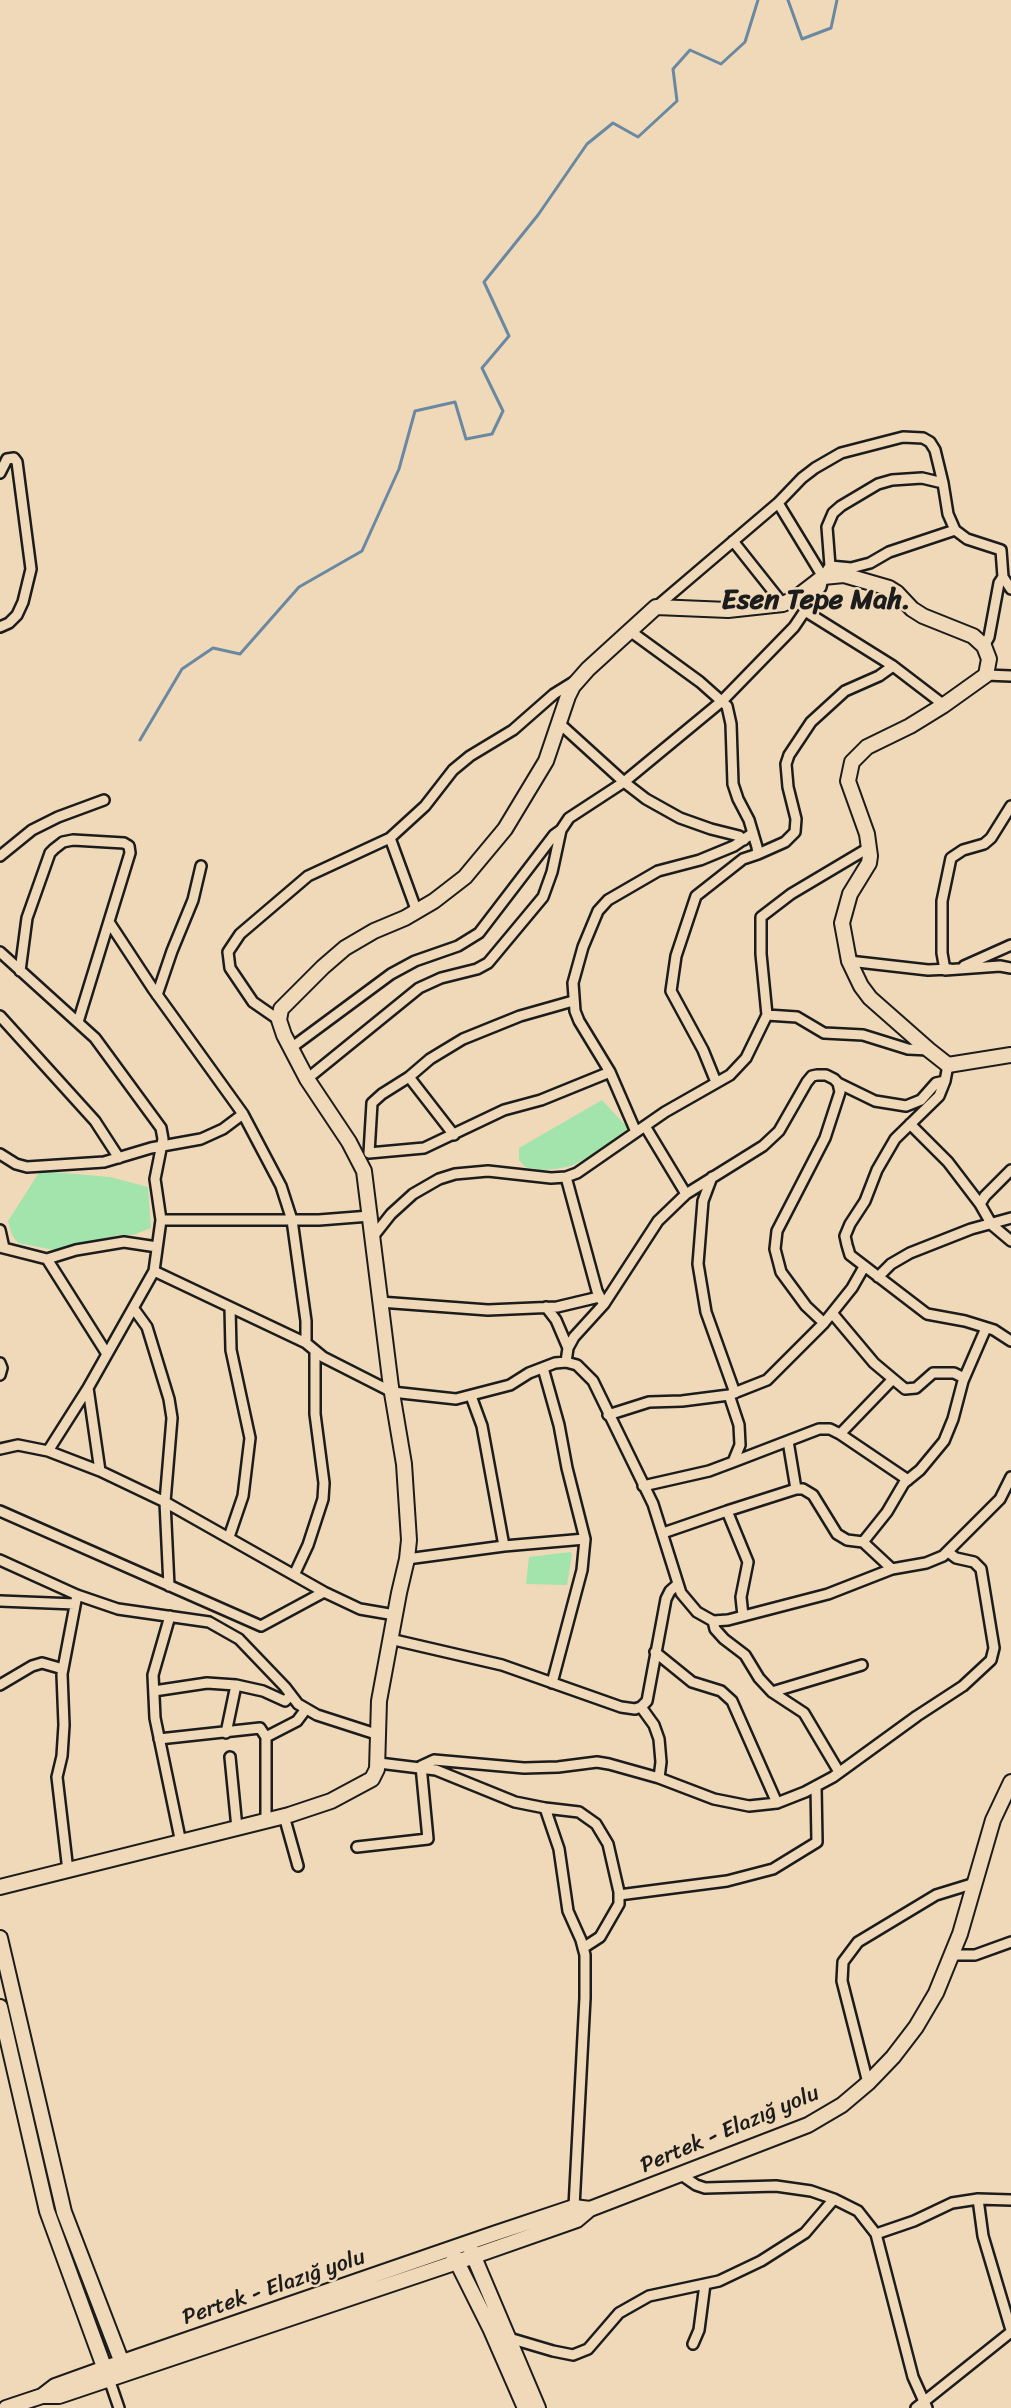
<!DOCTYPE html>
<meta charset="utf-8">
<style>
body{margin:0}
canvas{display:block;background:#f0d9b8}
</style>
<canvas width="1011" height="2408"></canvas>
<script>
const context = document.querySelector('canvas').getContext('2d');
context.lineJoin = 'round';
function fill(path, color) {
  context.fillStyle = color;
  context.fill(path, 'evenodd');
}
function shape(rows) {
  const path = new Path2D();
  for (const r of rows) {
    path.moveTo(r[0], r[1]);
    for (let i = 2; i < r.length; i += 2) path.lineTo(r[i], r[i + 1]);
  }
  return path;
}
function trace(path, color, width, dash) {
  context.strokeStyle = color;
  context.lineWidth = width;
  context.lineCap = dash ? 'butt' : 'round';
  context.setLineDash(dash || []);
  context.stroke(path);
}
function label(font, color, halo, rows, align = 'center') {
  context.font = font + ' Sriracha,sans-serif';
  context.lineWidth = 5;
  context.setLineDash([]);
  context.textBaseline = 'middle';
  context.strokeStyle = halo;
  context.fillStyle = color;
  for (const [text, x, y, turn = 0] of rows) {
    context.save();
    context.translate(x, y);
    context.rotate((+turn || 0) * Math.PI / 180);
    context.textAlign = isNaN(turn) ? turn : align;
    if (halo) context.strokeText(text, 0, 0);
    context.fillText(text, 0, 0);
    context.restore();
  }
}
fill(shape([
 [602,1100,628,1128,594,1155,571,1166,555,1169,540,1170,525,1167,519,1160,519,1148],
 [40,1171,110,1177,148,1187,151,1228,133,1235,119,1235,54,1250,18,1243,12,1235,8,1221],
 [570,1552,572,1554,567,1585,526,1584,529,1557]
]), '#a3e4ad');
trace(shape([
 [788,0,802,39,831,28,837,0],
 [140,740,182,669,213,648,240,654,299,587,362,551,399,469,415,411,455,402,466,439,492,434,503,411,482,368,509,336,484,282,538,215,587,144,613,123,638,137,677,101,673,69,690,50,721,64,745,42,758,0]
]), '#6989a2', 3);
const street = shape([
 [0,473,7,459,14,458,17,462,31,569,23,602,17,615,9,623,0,627],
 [778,503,823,577],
 [733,541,783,604],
 [830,566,851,568,870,563,889,552,955,530],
 [656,607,778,503,802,478,815,468,841,453,903,437,923,438,930,442,935,450,943,483],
 [805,611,893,666,944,705],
 [630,631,700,682,727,706,731,724,733,784,738,799,749,820,757,847,758,854,743,859,696,896,676,956,671,991,703,1050,716,1082],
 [984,646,989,637,999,583,1003,577],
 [986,675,1011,676],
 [559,723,624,782,646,799,680,818,711,829,739,836,744,840],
 [1011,806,991,838,984,844,963,850,951,858,942,901,942,953,945,970,1000,966,1011,968],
 [390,838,417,912],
 [758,854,785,842,795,832,796,819,788,787,786,764,789,755,811,722,845,691,879,676,893,666],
 [0,856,32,830,58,817,104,800],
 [109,922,153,989,243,1114,281,1186,292,1220,306,1321,306,1343],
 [0,952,95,1038,161,1128,163,1139,155,1179,161,1220],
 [849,961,928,970,950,969],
 [964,966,1011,945],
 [20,971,27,918,50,853,54,849,63,842,73,840,124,843,129,846,130,853,78,1022],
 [157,995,172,951,193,900,201,866],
 [573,1001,520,1016,463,1039,430,1059,409,1077,382,1094,372,1103,369,1153,424,1148,504,1110,541,1100,610,1072],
 [767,1015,797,1017,824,1033,863,1035,908,1049,929,1050],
 [0,1016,95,1121,119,1158],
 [279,1020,253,1002,230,968,228,952,240,934,308,876,390,838,425,806,453,770,470,756,513,730,554,694,575,681],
 [291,1048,391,974,415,961,458,946,479,933,554,835,561,830],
 [948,1065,945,1081,939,1096,895,1139,877,1170,865,1201,850,1224,845,1236,847,1245,850,1255,927,1314,965,1321,994,1330,1011,1341],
 [409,1077,454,1135],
 [307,1079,419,988,441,978,477,969,488,963,543,897,552,872,561,830,569,818,624,782,722,701,794,627,821,587,823,577,830,566,827,527,833,513,841,506,878,484,892,480,922,478,943,483,948,514,955,530,967,539,1001,550,1003,577,1011,589],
 [838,1083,875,1101,906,1106,921,1100,936,1083,945,1081],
 [910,1124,948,1162,980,1204],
 [645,1126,686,1194],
 [636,1132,610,1072,579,1021,575,1011,573,983,583,947,598,911,608,900,658,871,700,860,734,846,753,833],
 [0,1154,16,1164,27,1167,104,1162,151,1148,201,1139,223,1129,243,1114],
 [1011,1170,985,1196,980,1204,992,1225,1011,1241],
 [566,1177,597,1291,602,1301],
 [712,1177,703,1201,698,1264,706,1312,735,1393],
 [0,1230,4,1248],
 [372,1238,391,1214,413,1194,439,1179,455,1174,488,1171,551,1178,566,1177,577,1173,665,1112,730,1075,746,1058,767,1015,761,954,761,917,791,894,870,847],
 [0,1247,47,1259,76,1250,124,1242,157,1247],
 [47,1259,107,1354],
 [154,1271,306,1343,323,1357,392,1392,456,1399,510,1385,529,1373,555,1363,566,1362,577,1365,593,1381,653,1504,681,1593,697,1612,713,1621,728,1620,828,1594,892,1569,926,1563,943,1556,1000,1499,1011,1477],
 [878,1277,891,1264,910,1253,971,1229,1011,1218],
 [380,1302,488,1310,557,1307,599,1297],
 [546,1307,556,1320,568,1348],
 [134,1309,147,1327,169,1399,172,1418,165,1502,169,1586],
 [832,1313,874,1363,905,1389,916,1388,933,1373,954,1373,964,1378],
 [566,1362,568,1348,574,1337,604,1304,658,1221,686,1194,763,1146,779,1131,807,1082,812,1076,817,1075,826,1075,834,1079,838,1083,840,1092,825,1138,777,1231,775,1249,781,1272,806,1306,824,1323],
 [0,1363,2,1368,0,1375],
 [543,1368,559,1425,567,1468,585,1539,582,1570,552,1683],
 [88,1388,100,1471],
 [471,1396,482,1426,504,1546],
 [608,1415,649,1402,682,1401,729,1395,767,1380,824,1323,852,1288,864,1267],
 [840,1434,892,1380],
 [788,1441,796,1489],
 [0,1449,18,1445,48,1451,100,1471,165,1502,324,1592,360,1609,395,1615],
 [48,1451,88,1388,154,1271,161,1220,319,1220,370,1216],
 [733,1462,819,1429,830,1429,840,1434,908,1480],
 [643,1486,709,1471,733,1462,740,1445,739,1425,729,1395],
 [0,1511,261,1626,324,1592],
 [727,1511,748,1562,741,1597,743,1616],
 [663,1533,727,1511,796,1489,803,1489,813,1495,837,1534,847,1540,863,1542,892,1569],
 [229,1537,243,1496,250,1438,231,1350,230,1307],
 [863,1542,887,1512,904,1483,920,1470,944,1441,953,1419,963,1381,986,1328],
 [407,1559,504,1546,585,1539],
 [0,1560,77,1595,118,1609,209,1622,239,1639,285,1687,298,1704,317,1715,379,1735],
 [294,1575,308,1545,323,1499,324,1483,315,1414,315,1353],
 [0,1601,75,1604],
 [170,1616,153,1675,155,1718,181,1843],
 [713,1621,715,1629,724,1639,745,1655,759,1678,772,1692,804,1713,839,1772],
 [390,1639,502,1665,621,1707,635,1709,641,1707,647,1701,666,1599,670,1591,678,1584],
 [655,1652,692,1682,721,1691,732,1701,777,1803],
 [0,1685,32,1666,42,1663,63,1669],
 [154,1691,207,1683,236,1685,263,1691,285,1701,291,1695],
 [772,1692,862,1665],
 [641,1707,654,1725,659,1739,661,1762,659,1778],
 [226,1733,236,1685],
 [159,1739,260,1728,266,1737],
 [230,1757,237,1828],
 [379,1763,436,1770,515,1802,545,1808,559,1849,568,1911,581,1940,585,1955,585,1998,574,2207],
 [545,1808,579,1812,596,1824,608,1844,619,1892,619,1904,600,1937,583,1948],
 [284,1816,298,1866],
 [266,1821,266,1737,297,1721,306,1709],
 [357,1847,428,1839,421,1766,434,1760,524,1768,558,1767,597,1762,609,1764,659,1778,714,1799,749,1806,777,1803,805,1792,833,1777,917,1716,963,1686,991,1660,994,1648,981,1569,974,1562,956,1558,948,1552],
 [68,1871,57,1777,62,1756,64,1725,62,1674,77,1595],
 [619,1895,727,1881,773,1869,817,1842,816,1786],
 [953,1955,975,1955,1011,1942],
 [868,2083,842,1981,843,1962,858,1942,936,1895,975,1883],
 [680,2174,696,2185,705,2188,776,2186,811,2191,834,2199,858,2211,876,2234,913,2377,927,2408],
 [978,2199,983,2236,1011,2330],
 [876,2234,914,2221,952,2203,978,2199,1011,2200],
 [509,2338,553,2351,573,2355,588,2349,619,2313,649,2296,719,2281,761,2261,805,2233,834,2199],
 [693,2344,699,2330,705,2284],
 [109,2379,119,2408],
 [916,2408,1011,2332]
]);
const secondary = shape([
 [0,1887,289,1815,331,1801,372,1779,377,1769,379,1701,399,1593,407,1559,409,1540,404,1464,391,1387,364,1171,349,1142,307,1079,284,1035,279,1020,281,1009,323,967,345,948,374,931,405,918,434,901,465,877,505,829,546,761,568,696,573,686,588,669,656,607,728,610,783,604,797,597,823,577,844,575,889,588,897,593,912,609,923,616,973,636,984,646,989,659,986,675,944,705,910,726,867,747,852,762,848,781,867,834,870,856,869,863,850,894,842,923,849,961,861,986,870,998,929,1050,948,1065,1011,1055],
 [0,1938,64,2212,124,2368],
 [0,2007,47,2211,107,2375],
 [471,2250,538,2408],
 [453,2254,490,2328,525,2408],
 [42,2396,59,2396,457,2262,577,2220,590,2209,808,2125,842,2105,868,2083,893,2057,916,2027,936,1993,960,1934,993,1820,1011,1782],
 [6,2408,42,2396,55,2386,105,2368,496,2233,574,2207,590,2209]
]);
trace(street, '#1c1c1c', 14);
trace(secondary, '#1c1c1c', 18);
trace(street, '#f0d9b8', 9);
trace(secondary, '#f0d9b8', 14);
label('22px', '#1c1c1c', '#f0d9b8', [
 ["Pertek - Elazığ yolu",730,2130,-23],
 ["Pertek - Elazığ yolu",274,2288,-19]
]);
label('bold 28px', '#1c1c1c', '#f0d9b8', [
 ["Esen Tepe Mah.",816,601]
]);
</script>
